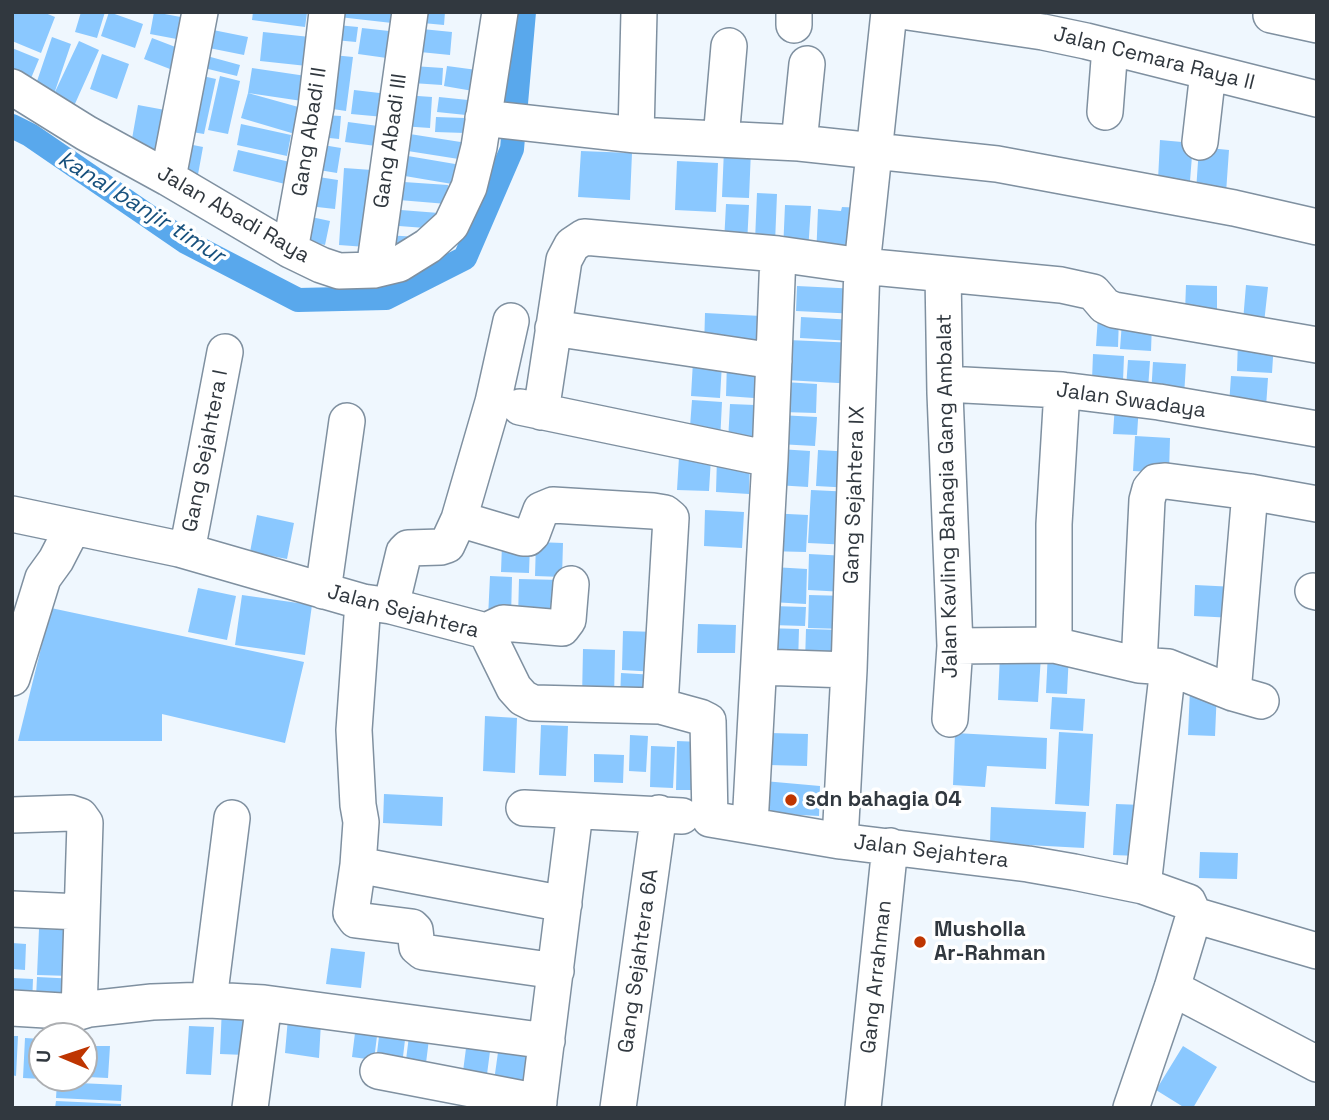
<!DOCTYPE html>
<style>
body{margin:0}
#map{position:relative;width:1329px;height:1120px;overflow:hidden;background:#eff7fe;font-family:"Space Grotesk",sans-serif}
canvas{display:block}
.frame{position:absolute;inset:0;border:14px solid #31383f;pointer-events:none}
.north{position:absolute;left:28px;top:1022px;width:70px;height:70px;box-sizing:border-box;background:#fff;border:2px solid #adafb2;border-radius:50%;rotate:272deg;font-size:19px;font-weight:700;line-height:28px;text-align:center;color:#31383f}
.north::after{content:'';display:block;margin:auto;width:24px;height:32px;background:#be3501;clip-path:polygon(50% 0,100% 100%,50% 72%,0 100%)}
</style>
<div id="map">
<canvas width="1329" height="1120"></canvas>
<div class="frame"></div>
<div class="north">U</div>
</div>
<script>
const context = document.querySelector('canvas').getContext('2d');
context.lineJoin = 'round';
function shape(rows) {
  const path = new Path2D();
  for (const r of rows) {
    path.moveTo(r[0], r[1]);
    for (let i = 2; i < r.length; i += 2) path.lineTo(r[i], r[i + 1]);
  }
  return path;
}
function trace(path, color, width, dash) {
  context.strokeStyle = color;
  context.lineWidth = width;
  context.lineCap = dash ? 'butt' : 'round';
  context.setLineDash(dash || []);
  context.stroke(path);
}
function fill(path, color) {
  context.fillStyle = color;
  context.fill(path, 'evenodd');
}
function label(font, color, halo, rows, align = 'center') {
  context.font = font + ' "Space Grotesk",sans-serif';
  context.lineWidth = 7;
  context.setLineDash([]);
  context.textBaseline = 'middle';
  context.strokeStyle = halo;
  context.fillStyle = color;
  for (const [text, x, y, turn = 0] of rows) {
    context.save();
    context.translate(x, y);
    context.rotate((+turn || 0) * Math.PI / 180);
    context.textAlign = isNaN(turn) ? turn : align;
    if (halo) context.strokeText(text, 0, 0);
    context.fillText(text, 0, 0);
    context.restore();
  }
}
trace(shape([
 [12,126,30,135,186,242,298,300,386,298,465,258,512,149,524,12]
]), '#59a8ec', 24);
fill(shape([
 [12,12,43,12,55,17,41,53,12,41],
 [81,12,105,12,97,38,75,32],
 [109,12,143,24,135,48,101,36],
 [154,12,186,18,182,40,150,34],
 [253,12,307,13,305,27,252,20],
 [339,12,394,12,392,23,339,17],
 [413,12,445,12,444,25,412,22],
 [337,25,358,27,356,42,335,40],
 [362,28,398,32,394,59,358,54],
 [412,28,452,32,450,55,410,51],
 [213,30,248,37,244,55,209,48],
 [263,32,310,37,307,66,260,61],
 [52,37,71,44,54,94,79,41,99,50,74,106,34,90],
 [152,38,178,48,170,69,144,59],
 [12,48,39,59,27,88,12,82],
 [102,54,129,64,117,99,90,89],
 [333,55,353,57,346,111,326,108],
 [207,56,240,65,237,76,204,68],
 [413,66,443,68,442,85,412,83],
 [447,66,477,70,473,91,444,86],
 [252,68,306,76,302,101,248,93,302,108,295,134,241,118,248,93],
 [198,75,216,79,204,134,186,131],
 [220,76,240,81,228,134,208,130],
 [354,90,388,94,384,117,351,114],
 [404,95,432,97,430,128,401,126],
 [439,97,468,100,466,115,437,112],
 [138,105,176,112,168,158,130,150],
 [323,115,341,116,339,139,320,137],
 [436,117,465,118,465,133,435,132],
 [348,122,378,126,376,146,345,142],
 [241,124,291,135,287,156,237,145],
 [397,132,467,143,465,160,395,149],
 [1160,140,1193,143,1190,181,1158,180],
 [183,143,203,147,197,180,177,177],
 [317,144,341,148,337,173,313,169],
 [1199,147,1229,150,1226,193,1196,191],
 [724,149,751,150,749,198,722,197],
 [238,150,290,162,285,184,233,171],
 [581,151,632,153,630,200,578,197],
 [396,154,461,165,458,185,393,174],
 [677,161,718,163,716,212,675,210],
 [344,168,372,170,366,247,339,245],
 [312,176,338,180,335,209,308,206],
 [389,181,448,185,447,204,387,199],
 [757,193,777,194,775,243,755,241],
 [726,204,749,205,747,244,724,243],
 [785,205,811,206,808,252,783,251],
 [842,207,864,208,862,260,816,259,818,209,841,211],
 [388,209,439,213,438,229,386,225],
 [302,215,330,221,325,245,297,239],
 [385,235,419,237,418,248,384,246],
 [1186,285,1217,286,1217,312,1185,312],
 [1246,285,1268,287,1264,323,1243,321],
 [797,286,859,289,858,314,796,311],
 [705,313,761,316,759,352,704,349],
 [1098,316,1119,318,1118,347,1096,346],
 [801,317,854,320,853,341,800,338],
 [1122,322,1152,323,1151,351,1120,349],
 [788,340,857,343,855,384,786,380],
 [1238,340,1274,342,1272,373,1237,371],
 [1093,354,1124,356,1123,381,1092,380],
 [1128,360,1150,361,1148,389,1126,388],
 [693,361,722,363,720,398,691,396],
 [727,361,756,363,754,398,726,396],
 [1153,362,1186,364,1184,396,1151,395],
 [1231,376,1268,378,1266,407,1229,405],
 [784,382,817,384,816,413,782,412],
 [692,400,722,402,720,442,689,440],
 [730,404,755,405,753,444,728,442],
 [1115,404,1139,405,1137,435,1113,434],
 [779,415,817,417,815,446,778,444],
 [1135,436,1170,438,1169,473,1133,471],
 [779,449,810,451,808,487,776,485],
 [818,450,853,452,852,488,816,486],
 [679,457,711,458,709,491,677,490],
 [717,457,750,459,749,494,716,492],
 [811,490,853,492,850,545,808,543],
 [705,510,744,512,742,548,704,546],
 [768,513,808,515,806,552,766,551],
 [257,515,294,523,287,559,250,552],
 [536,542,563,543,562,577,535,576],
 [502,544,530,545,529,573,501,572],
 [809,554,847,556,845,592,808,590],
 [773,567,807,569,806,604,771,602],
 [490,576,512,577,511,618,488,618],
 [519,579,561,580,560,621,518,619],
 [1195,585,1236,587,1235,618,1194,616],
 [198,588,236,596,227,640,188,632],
 [242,595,312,605,305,655,235,645],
 [809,595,847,596,845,629,808,628],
 [772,606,806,607,805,626,771,625],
 [51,608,304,662,285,743,162,714,162,741,18,741],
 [698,624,736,625,735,653,697,653],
 [765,628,799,629,798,664,764,663],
 [806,629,841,630,840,663,805,662],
 [623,631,658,632,657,672,622,670],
 [583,649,615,650,614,699,582,698],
 [1048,651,1069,653,1067,694,1046,693],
 [1000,654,1041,656,1038,702,998,700],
 [621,673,656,675,655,701,620,700],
 [1190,689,1217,690,1215,736,1188,735],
 [1052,697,1085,699,1083,731,1050,729],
 [485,716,517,718,515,773,483,771],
 [541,725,568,726,566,776,539,775],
 [1059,732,1093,734,1089,806,1055,804],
 [770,733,808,734,807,766,769,765],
 [955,733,1047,738,1046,769,987,766,985,787,953,785],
 [630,735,648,736,646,772,629,771],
 [677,741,701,742,699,790,676,790],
 [651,746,675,747,673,788,650,787],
 [594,754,624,755,623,783,594,782],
 [764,781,820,786,819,816,762,813],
 [384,794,443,797,442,826,383,823],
 [1116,804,1142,805,1139,856,1113,855],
 [991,807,1086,812,1084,848,990,843],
 [1200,852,1238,853,1237,879,1199,878],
 [39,929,73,930,71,976,37,975],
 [12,943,26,944,25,970,12,969],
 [331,948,365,952,361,988,326,984],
 [37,977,77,979,76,999,36,998],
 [12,978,33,979,32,1005,12,1004],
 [222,1006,247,1007,245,1055,220,1054],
 [288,1018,321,1022,319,1058,285,1053],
 [381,1020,407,1023,402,1065,376,1061],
 [356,1025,378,1028,374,1060,352,1057],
 [189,1026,214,1027,211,1075,186,1074],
 [410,1028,430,1031,425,1071,405,1068],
 [468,1033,492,1036,486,1082,462,1079],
 [12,1036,18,1036,16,1076,12,1075],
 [25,1038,42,1039,42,1079,23,1078],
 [500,1038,538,1043,532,1094,493,1088],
 [88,1046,110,1046,108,1078,87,1077],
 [1183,1046,1217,1067,1193,1108,1185,1108,1156,1090],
 [58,1078,83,1078,83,1082,58,1081],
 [57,1082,122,1085,121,1101,56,1098],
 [56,1101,121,1104,121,1108,55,1108]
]), '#8ac8ff');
const minor = shape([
 [908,12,1043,32,1086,41,1317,99],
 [1271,15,1317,25],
 [794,25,794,12],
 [12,87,86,133,168,178,290,250,321,265,339,271,374,270,399,264,428,246,451,225,469,187,479,147,500,12],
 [1105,112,1110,47],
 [483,118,636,135,799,143,997,164,1234,208,1317,227],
 [636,135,639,12],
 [721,139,729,46],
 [1200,142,1208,72],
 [799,143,807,64],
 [168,178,200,12],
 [290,250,316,107,327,12],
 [374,270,410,12],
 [943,274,945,393,955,646,950,719],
 [553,328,774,361],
 [945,384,1062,390,1159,402,1317,429],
 [520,407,770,459],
 [541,412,564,260,572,245,584,237,778,254,862,266,1061,285,1093,292,1105,306,1114,310,1317,345],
 [12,514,179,549,363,602,391,606,486,631,514,688,523,698,533,703,660,706,700,717,708,721,710,819,840,841,1028,864,1074,872,1143,886,1188,902,1194,915,1172,988,1131,1108],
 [459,519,523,538,528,538,532,534,541,510,553,505,653,511,665,513,671,518,660,706],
 [187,551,225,352],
 [323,591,347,421],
 [1313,591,1317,592],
 [363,602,354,730,358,805,361,822,358,865,564,904],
 [391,606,404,552,408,548,441,547,447,545,459,519,493,402,511,321],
 [486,631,503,623,562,628,568,620,571,584],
 [1054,645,1054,524,1062,390],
 [955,646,1054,645,1139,665,1168,667,1233,693,1261,701],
 [1139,665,1147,500,1150,489,1156,482,1166,481,1250,492,1317,504],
 [759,667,849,670],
 [12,678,43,578,56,560,73,527],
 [1233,693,1250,492],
 [524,808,682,816],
 [12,815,71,813,80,816,85,823,79,1012,89,1009,152,1002,209,1000,264,1003,547,1041],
 [750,825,770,459,778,254],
 [840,841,849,670,862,266,889,12],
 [358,865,351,913,356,920,412,927,415,930,417,947,423,952,556,971],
 [1143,886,1168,667],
 [12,909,81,912],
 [1194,915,1317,951],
 [1172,988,1317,1064],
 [209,1000,232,818],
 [12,1008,79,1012],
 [378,1071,539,1102],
 [250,1108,264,1003],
 [538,1108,575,812],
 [618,1108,659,813],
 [863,1108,890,846]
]);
trace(minor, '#7f90a0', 38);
trace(minor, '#fff', 35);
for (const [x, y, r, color] of [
 [791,800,7,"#be3501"],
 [920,942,7,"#be3501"]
]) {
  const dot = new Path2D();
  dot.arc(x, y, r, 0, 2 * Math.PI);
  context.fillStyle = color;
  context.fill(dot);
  trace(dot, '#fff', 2.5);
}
label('21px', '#31383f', '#fff', [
 ["Jalan Cemara Raya II",1154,59,14],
 ["Gang Abadi II",310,132,-81],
 ["Gang Abadi III",391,141,-82],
 ["Jalan Abadi Raya",233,215,30],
 ["Jalan Swadaya",1131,401,8],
 ["Gang Sejahtera I",206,451,-79],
 ["Gang Sejahtera IX",855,495,-88],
 ["Jalan Kavling Bahagia Gang Ambalat",948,496,-91],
 ["Jalan Sejahtera",403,612,15],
 ["Jalan Sejahtera",931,852,7],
 ["Gang Sejahtera 6A",639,961,-82],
 ["Gang Arrahman",877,977,-84]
]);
label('bold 21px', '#31383f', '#fff', [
 ["sdn bahagia 04",805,800],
 ["Musholla",934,930],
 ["Ar-Rahman",934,954]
], 'left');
label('italic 23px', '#18517d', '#fff', [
 ["kanal banjir timur",141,208,32]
]);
</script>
